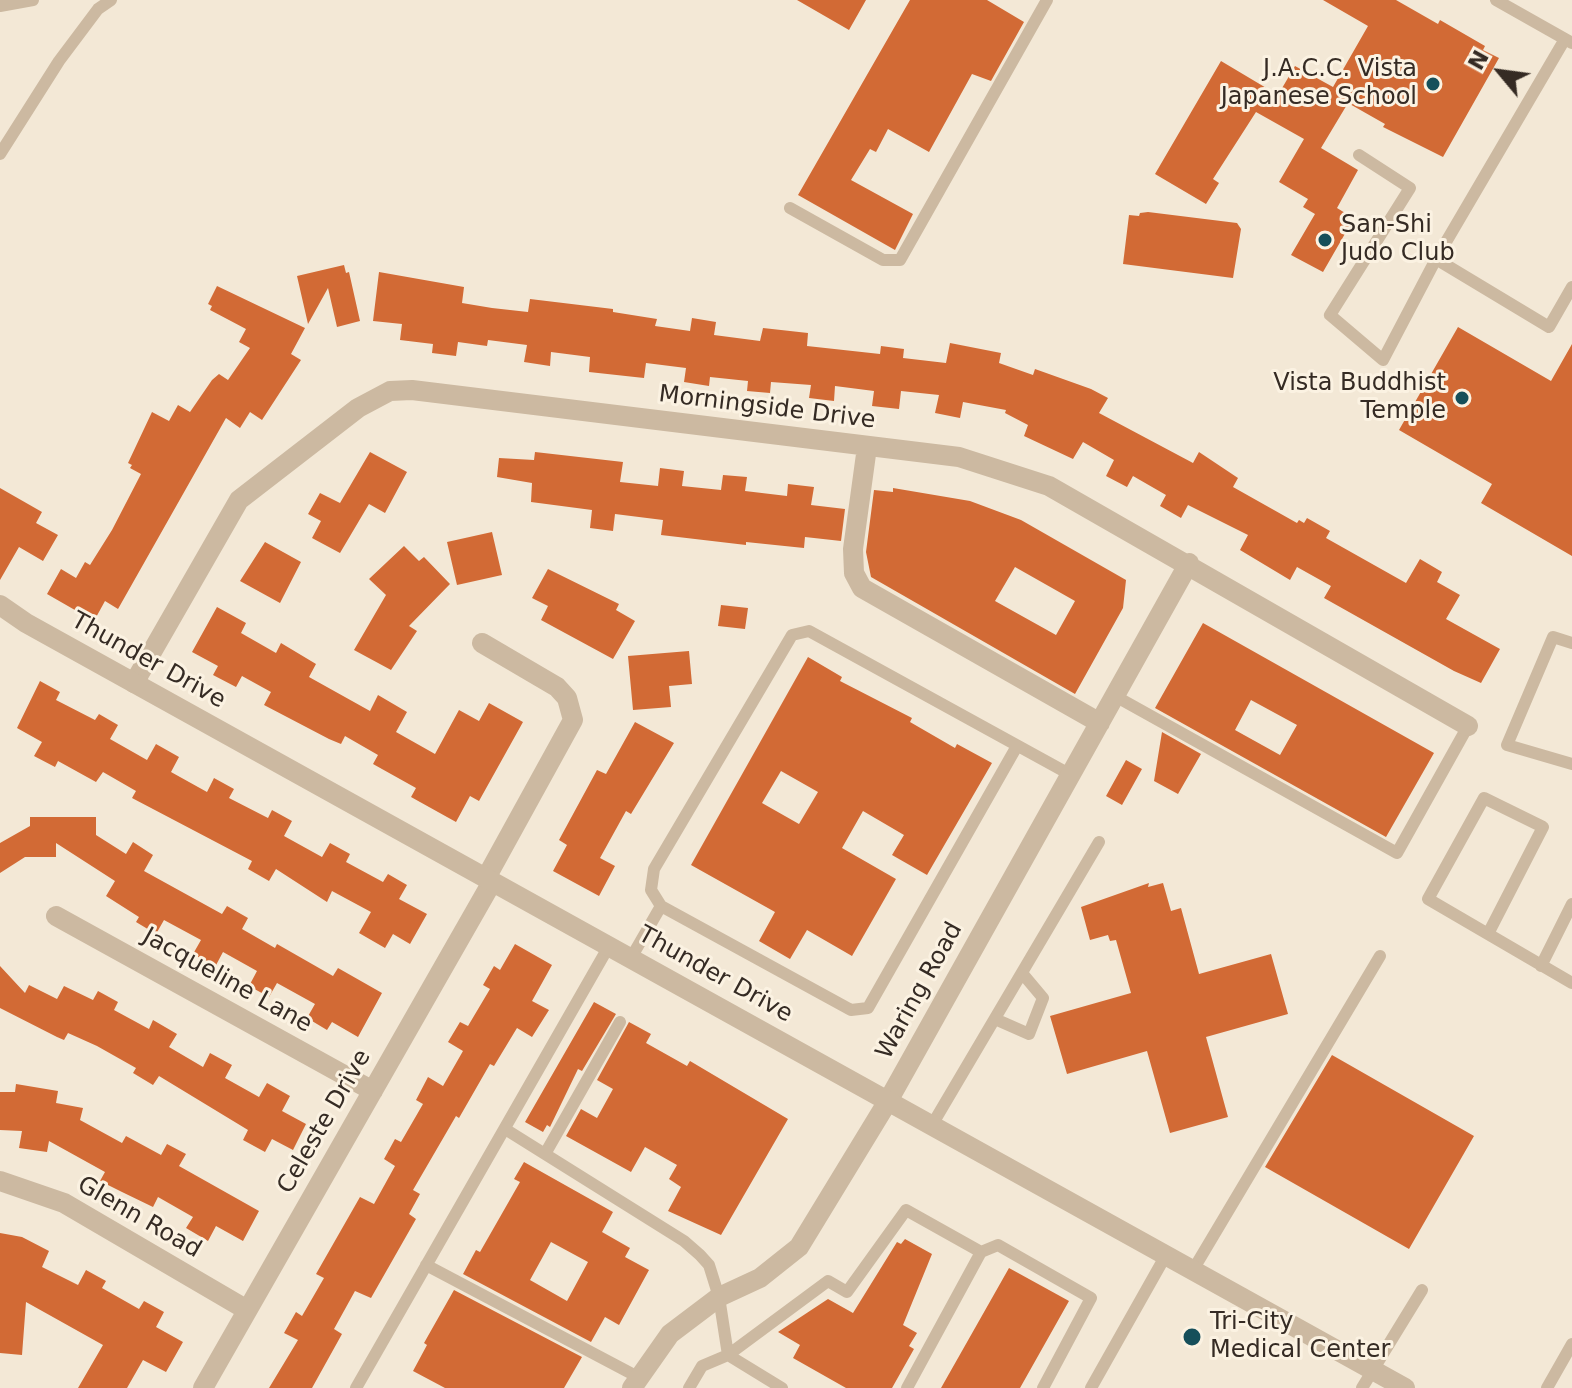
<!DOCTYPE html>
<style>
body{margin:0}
#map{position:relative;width:1572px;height:1388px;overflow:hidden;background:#f3e8d6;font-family:"DejaVu Sans",sans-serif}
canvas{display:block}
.north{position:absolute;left:1460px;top:32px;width:80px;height:80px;-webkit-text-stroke:6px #fbf2e2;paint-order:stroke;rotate:299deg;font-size:22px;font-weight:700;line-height:32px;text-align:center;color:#352b24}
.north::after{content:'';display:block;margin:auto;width:28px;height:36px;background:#352b24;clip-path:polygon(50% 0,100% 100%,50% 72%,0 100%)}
</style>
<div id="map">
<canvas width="1572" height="1388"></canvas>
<div class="north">N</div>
</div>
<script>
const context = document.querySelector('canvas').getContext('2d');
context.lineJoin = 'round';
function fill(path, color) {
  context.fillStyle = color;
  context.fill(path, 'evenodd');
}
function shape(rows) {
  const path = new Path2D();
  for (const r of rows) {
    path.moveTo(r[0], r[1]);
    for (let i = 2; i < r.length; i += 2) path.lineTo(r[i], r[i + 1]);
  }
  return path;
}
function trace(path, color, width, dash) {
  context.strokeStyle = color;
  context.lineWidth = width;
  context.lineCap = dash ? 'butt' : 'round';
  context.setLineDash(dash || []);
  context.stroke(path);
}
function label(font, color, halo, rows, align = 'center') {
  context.font = font + ' "DejaVu Sans",sans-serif';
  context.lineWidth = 6;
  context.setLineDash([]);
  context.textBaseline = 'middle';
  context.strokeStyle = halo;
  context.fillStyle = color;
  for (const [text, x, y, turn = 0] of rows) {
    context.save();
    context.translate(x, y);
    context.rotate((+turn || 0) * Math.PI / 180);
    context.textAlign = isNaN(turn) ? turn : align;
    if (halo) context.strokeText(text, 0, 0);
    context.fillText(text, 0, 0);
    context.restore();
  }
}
fill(shape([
 [797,0,866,0,849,30],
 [910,0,987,0,1024,22,991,81,972,74,929,152,888,129,876,152,870,149,851,180,913,214,895,250,798,195],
 [1323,0,1396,0,1438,24,1440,20,1485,46,1483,50,1499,58,1443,157,1383,127,1385,124,1348,103,1321,148,1358,170,1337,208,1350,216,1346,223,1350,225,1323,272,1291,255,1315,214,1303,207,1308,199,1279,182,1304,139,1256,112,1213,179,1219,183,1206,204,1155,174,1221,61,1278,95,1295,66,1333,87,1368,26],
 [1148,212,1237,223,1241,229,1233,278,1123,264,1129,215,1139,216,1140,213],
 [344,265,346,273,349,272,360,321,337,327,328,288,308,324,297,276],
 [379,272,464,287,462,303,492,308,528,312,530,299,613,309,613,312,657,319,655,326,690,331,692,318,716,322,714,335,760,341,763,328,808,333,807,346,880,354,881,346,904,349,903,358,946,363,950,343,1001,353,999,363,1033,375,1035,369,1091,389,1108,398,1099,413,1193,463,1199,452,1238,478,1233,487,1297,523,1299,520,1304,523,1307,518,1330,531,1326,538,1406,583,1420,559,1442,572,1437,582,1460,595,1446,619,1500,649,1481,683,1454,671,1324,598,1331,586,1297,567,1290,580,1240,550,1248,535,1188,505,1181,518,1160,506,1166,495,1133,476,1127,487,1106,476,1114,460,1083,442,1073,459,1024,436,1028,425,1005,413,1006,410,963,402,960,418,935,413,939,395,901,391,899,409,872,406,874,391,835,386,834,401,809,398,811,385,771,382,770,393,747,391,748,381,710,377,709,386,684,382,686,368,646,363,644,378,589,372,590,357,551,352,550,366,524,362,527,345,488,340,487,346,458,342,456,356,432,353,433,344,400,340,402,324,373,321],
 [217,286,305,328,291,354,301,360,262,420,250,412,240,428,226,418,118,609,105,601,94,621,47,594,61,569,76,578,85,562,90,565,112,530,141,474,130,468,132,465,128,463,152,412,169,421,178,405,190,412,212,380,219,374,228,380,250,348,239,342,246,329,210,310,212,306,208,304],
 [1458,327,1551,381,1572,344,1572,556,1481,503,1492,484,1399,430],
 [370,452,407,472,385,513,369,504,340,553,312,538,321,521,308,514,320,493,340,503],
 [535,452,623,462,620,482,658,486,660,468,684,471,682,486,721,490,723,475,747,477,745,491,787,496,788,484,814,487,811,505,845,509,841,541,805,537,804,548,746,542,746,545,661,535,663,520,615,514,613,531,590,528,592,510,531,502,532,483,497,477,499,458,534,460],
 [0,488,42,512,36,523,58,535,43,561,19,547,0,580],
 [893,488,970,501,1021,520,1126,580,1123,608,1075,694,871,577,866,552,874,490,893,492],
 [1015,567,1075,601,1056,635,995,601],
 [492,532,502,575,457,585,447,542],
 [265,542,301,562,280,603,240,581],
 [404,546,419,561,424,557,450,584,409,626,417,631,391,670,354,650,386,595,369,579],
 [548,569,619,604,616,610,635,621,613,659,541,620,548,606,532,598],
 [721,605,748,608,745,629,718,626],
 [217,607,246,623,241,633,276,653,281,643,316,664,309,677,370,711,378,695,407,712,396,732,435,754,459,710,479,721,489,703,523,722,479,801,470,796,456,822,411,797,416,788,373,764,378,755,345,736,341,744,329,739,264,705,271,692,242,676,236,687,213,675,218,666,192,652],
 [1203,623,1434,753,1386,837,1155,708],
 [1251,700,1297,725,1280,755,1235,730],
 [689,651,692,684,669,686,671,707,633,710,628,656],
 [808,657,842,677,840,681,912,718,910,722,955,748,957,744,992,763,927,875,892,855,904,835,863,811,842,848,896,879,852,956,807,930,790,959,759,941,775,912,691,865],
 [781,771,818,792,799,824,762,803],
 [40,681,60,692,56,700,95,720,99,714,118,725,110,739,147,760,156,744,179,757,171,772,207,792,214,778,234,789,229,798,268,818,272,810,292,821,284,836,322,857,330,843,350,854,346,862,383,882,388,874,407,885,399,899,427,914,410,944,393,934,385,948,359,933,371,912,332,891,327,902,276,869,269,881,248,869,252,861,132,798,136,791,103,772,96,782,58,761,55,767,34,756,42,742,17,728],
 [635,722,674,743,631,814,626,811,600,858,615,866,599,896,553,871,567,845,559,840,597,770,606,774],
 [1162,732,1201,754,1178,794,1154,781],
 [1126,760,1142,769,1122,805,1106,796],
 [30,817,96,817,96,835,126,854,133,842,153,855,144,871,222,914,227,906,248,918,242,929,275,948,277,944,333,976,338,968,382,993,358,1037,332,1022,327,1030,307,1018,315,1004,277,983,269,997,249,986,257,971,223,952,215,967,193,954,201,940,164,920,156,934,136,922,139,917,106,896,115,881,56,843,56,857,25,857,0,873,0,843,30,826],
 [1149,883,1148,887,1163,883,1171,911,1181,908,1199,974,1271,954,1288,1014,1206,1037,1228,1117,1170,1133,1147,1051,1067,1074,1050,1016,1131,993,1116,940,1110,941,1108,935,1090,940,1081,907],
 [515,944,552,965,532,1001,549,1010,532,1037,517,1028,494,1066,490,1064,459,1118,456,1116,413,1190,420,1194,409,1214,416,1219,371,1298,355,1291,334,1329,342,1334,312,1388,269,1388,298,1340,284,1333,296,1312,302,1316,324,1278,316,1274,360,1197,374,1204,395,1166,384,1159,395,1139,401,1142,423,1104,416,1100,428,1077,443,1086,463,1051,448,1042,460,1022,468,1026,490,989,483,985,494,966,500,970],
 [0,966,25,993,29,985,57,999,64,986,93,1000,98,991,118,1002,114,1010,149,1029,153,1020,177,1034,169,1047,203,1067,210,1053,232,1065,225,1078,259,1097,267,1083,290,1096,282,1111,306,1124,293,1150,272,1139,265,1152,243,1140,248,1130,159,1076,153,1085,133,1073,136,1068,97,1046,68,1033,64,1040,57,1037,0,1008],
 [594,1002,616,1014,582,1071,578,1069,550,1127,547,1125,543,1132,525,1122],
 [629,1022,651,1034,646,1043,687,1066,690,1061,788,1119,721,1235,668,1211,681,1187,669,1179,677,1165,645,1147,631,1172,566,1136,581,1109,597,1118,613,1089,597,1080],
 [1332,1055,1474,1136,1409,1249,1265,1167],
 [16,1084,58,1091,56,1103,83,1108,80,1120,122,1143,126,1136,161,1155,167,1144,186,1154,179,1166,259,1211,243,1241,216,1226,208,1241,186,1228,193,1217,158,1197,153,1207,122,1192,100,1181,105,1172,49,1141,47,1152,19,1148,22,1131,0,1130,0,1092,15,1092],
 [524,1162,613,1212,602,1232,630,1248,625,1257,649,1270,619,1325,605,1317,591,1342,463,1274,476,1250,480,1252,520,1182,514,1179],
 [551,1242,588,1262,567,1301,530,1280],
 [0,1233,22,1237,49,1251,42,1267,78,1285,86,1270,106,1281,102,1288,139,1309,144,1301,164,1312,156,1327,183,1342,166,1372,143,1360,127,1388,78,1388,103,1345,26,1302,22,1355,0,1353],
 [905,1239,932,1254,903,1325,917,1333,909,1346,914,1349,892,1388,846,1388,793,1358,800,1345,778,1332,828,1299,853,1313,897,1242,901,1244],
 [1009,1268,1069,1301,1020,1388,941,1388],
 [454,1290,582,1357,564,1388,445,1388,413,1371,427,1345,424,1343]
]), '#d26a35');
trace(shape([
 [1496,0,1572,43],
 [0,6,33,0],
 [0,154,59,61,98,9,111,0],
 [1359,155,1410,188,1330,315,1383,360,1436,259,1549,327,1572,287],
 [790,208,883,260,900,260,1047,0],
 [1436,259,1565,39],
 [1572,643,1553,637,1507,745,1572,764],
 [1115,696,1397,853,1468,726],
 [661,906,851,1010,868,1008,1017,746],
 [1489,932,1543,827,1484,798,1428,899,1572,983],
 [631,958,661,906,651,890,654,869,792,635,809,631,1071,775],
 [1541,966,1572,904],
 [995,1019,1029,1034,1043,998,1022,973],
 [932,1125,1099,842],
 [505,1129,684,1241,700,1255,709,1265,719,1297,728,1355],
 [545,1154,620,1022],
 [426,1265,638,1377],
 [1193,1270,1380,956],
 [728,1355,782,1388],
 [356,1388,609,946],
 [689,1388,702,1366,728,1355,828,1281,847,1292,906,1210,981,1252],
 [907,1388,981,1252,998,1245,1091,1298,1043,1388],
 [1091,1388,1166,1255],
 [1362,1388,1422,1290],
 [1547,1388,1572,1344]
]), '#ccb9a1', 12);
trace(shape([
 [867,447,853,549,854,573,862,588,1100,723],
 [482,643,557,687,567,698,573,720,486,878],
 [134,683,239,500,358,408,390,391,412,390,959,457,1049,486,1468,726],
 [56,916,373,1091],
 [888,1101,1189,563],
 [0,1181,64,1203,247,1310],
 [203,1388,492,882]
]), '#ccb9a1', 20);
trace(shape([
 [0,605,26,623,1405,1388],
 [632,1388,670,1334,719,1297,760,1278,799,1247,888,1101]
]), '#ccb9a1', 20);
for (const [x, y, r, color] of [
 [1433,84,8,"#164f5a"],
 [1325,240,8,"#164f5a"],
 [1462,398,8,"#164f5a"],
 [1192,1337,10,"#164f5a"]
]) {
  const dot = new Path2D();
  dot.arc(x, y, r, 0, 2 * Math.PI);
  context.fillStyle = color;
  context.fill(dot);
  trace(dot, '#fbf2e2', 3);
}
label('24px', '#352b24', '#fbf2e2', [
 ["J.A.C.C. Vista",1417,70],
 ["Japanese School",1417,98],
 ["San-Shi",1341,226,"left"],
 ["Judo Club",1341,254,"left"],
 ["Vista Buddhist",1446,384],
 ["Temple",1446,412],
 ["Tri-City",1210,1323,"left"],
 ["Medical Center",1210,1351,"left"]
], 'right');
label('24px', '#352b24', '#fbf2e2', [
 ["Morningside Drive",767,408,7],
 ["Thunder Drive",148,661,29],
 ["Thunder Drive",715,975,29],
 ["Jacqueline Lane",227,981,29],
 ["Waring Road",920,991,-61],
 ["Celeste Drive",325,1122,-60],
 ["Glenn Road",139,1218,30]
]);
</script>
